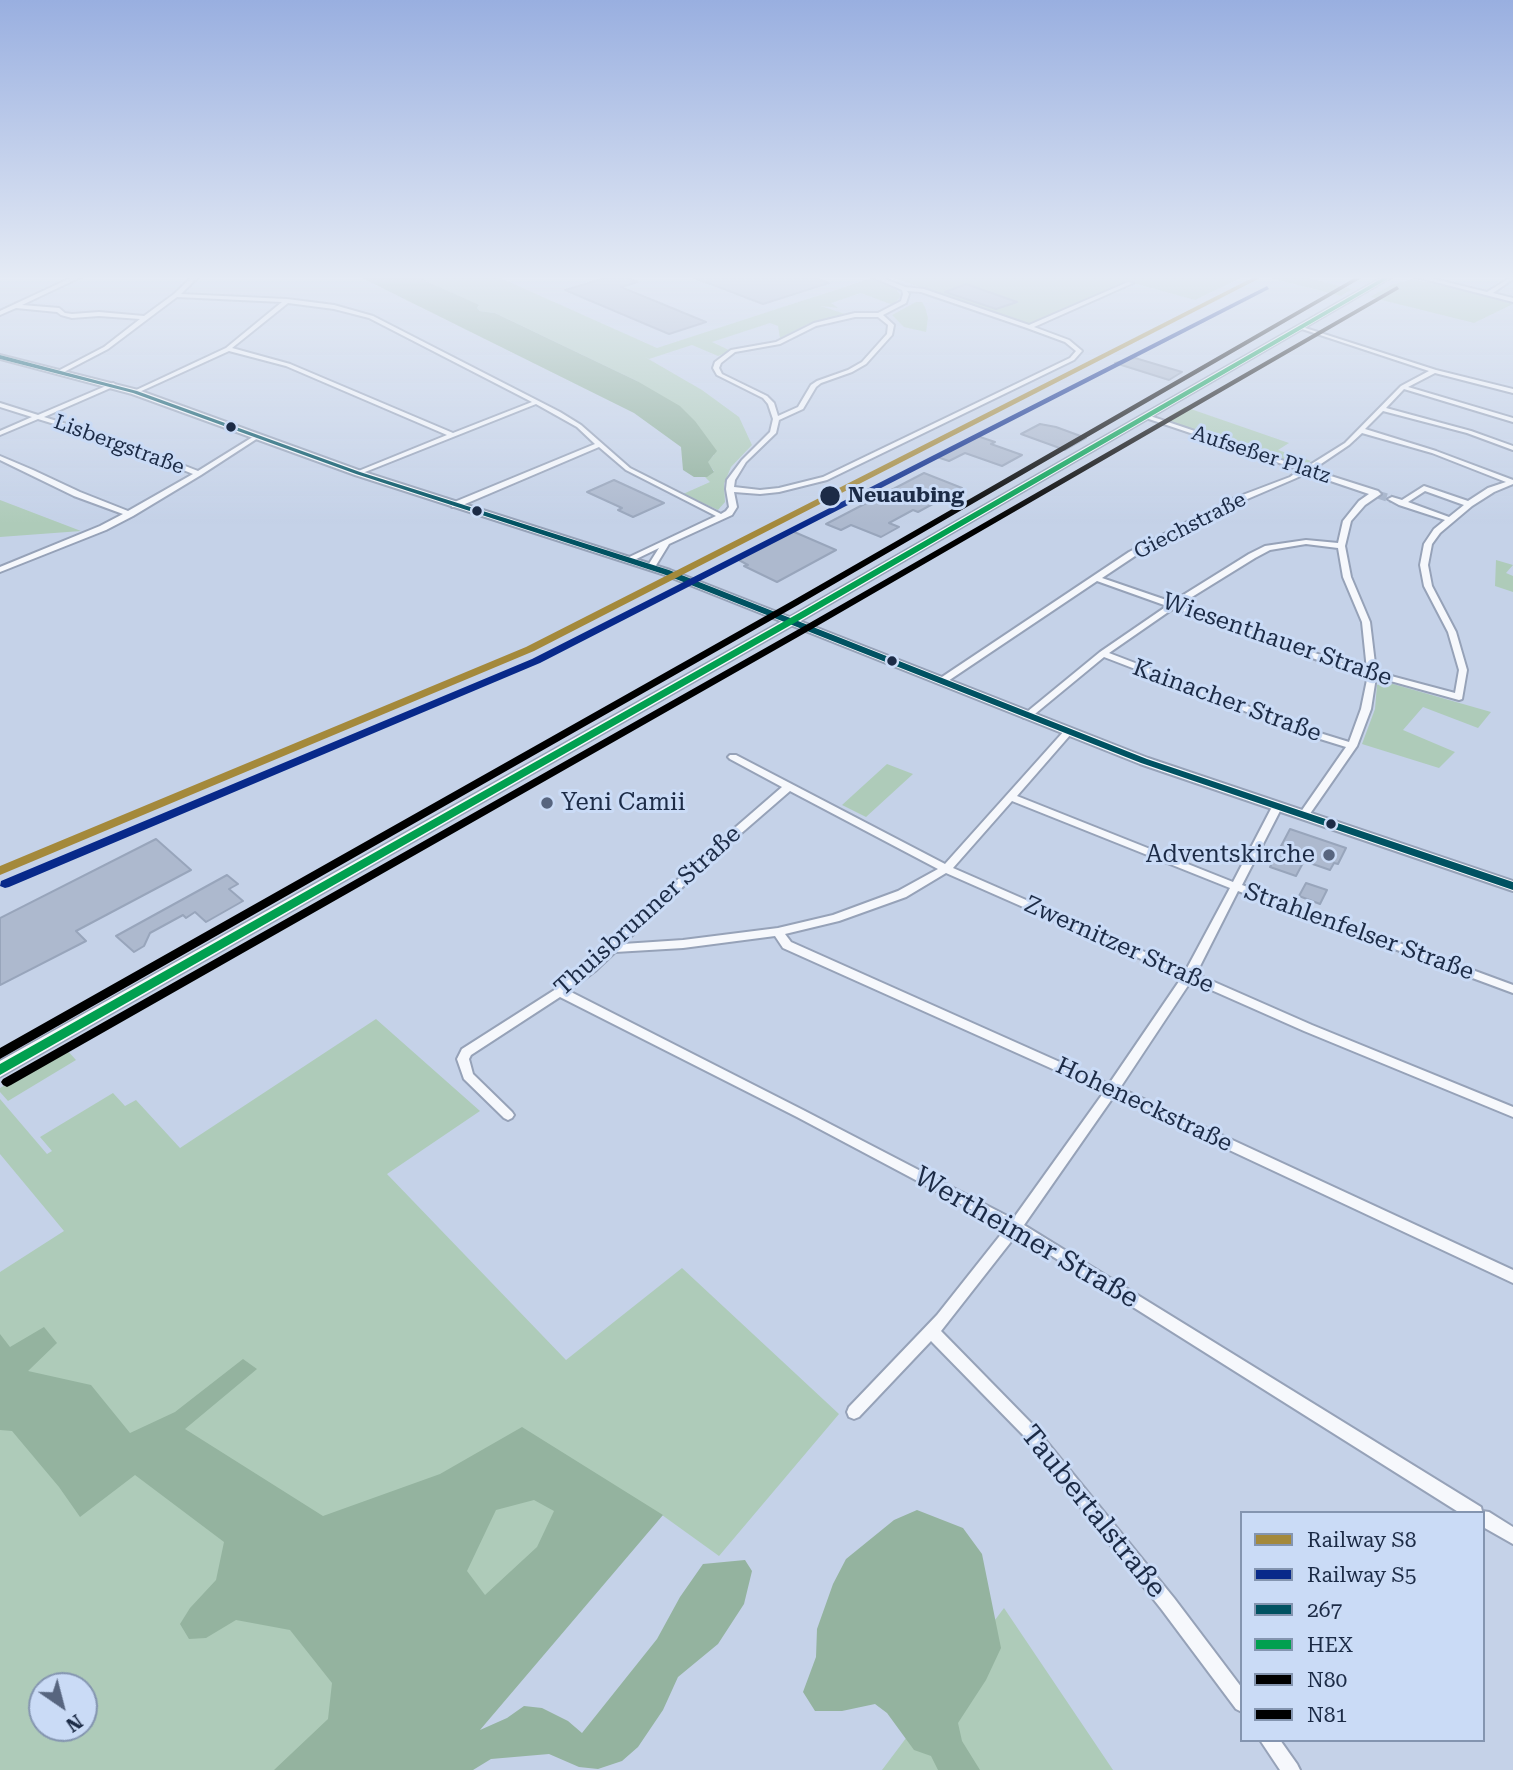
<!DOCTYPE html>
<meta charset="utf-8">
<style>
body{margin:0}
#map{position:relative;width:1513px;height:1770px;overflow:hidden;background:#c5d2e8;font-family:"Roboto Serif",serif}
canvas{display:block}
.legend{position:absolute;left:1240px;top:1511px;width:245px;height:231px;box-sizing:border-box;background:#cadbf6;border:2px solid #8495b0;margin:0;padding:9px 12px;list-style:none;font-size:21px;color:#1c2b46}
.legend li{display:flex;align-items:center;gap:14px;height:35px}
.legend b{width:35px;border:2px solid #8495b0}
.north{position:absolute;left:28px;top:1672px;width:70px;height:70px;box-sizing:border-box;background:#cadbf6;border:2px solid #8495b0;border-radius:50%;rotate:145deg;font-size:19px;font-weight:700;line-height:28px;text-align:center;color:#1c2b46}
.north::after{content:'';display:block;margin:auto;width:24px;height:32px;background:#57657f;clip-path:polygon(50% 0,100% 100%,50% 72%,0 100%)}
</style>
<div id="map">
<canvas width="1513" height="1770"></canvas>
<ul class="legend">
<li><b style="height:9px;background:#a4893b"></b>Railway S8</li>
<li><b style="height:9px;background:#08298a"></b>Railway S5</li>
<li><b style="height:9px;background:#005262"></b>267</li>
<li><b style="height:9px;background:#01a050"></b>HEX</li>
<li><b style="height:9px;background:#000"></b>N80</li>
<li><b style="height:9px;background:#000"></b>N81</li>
</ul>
<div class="north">N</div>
</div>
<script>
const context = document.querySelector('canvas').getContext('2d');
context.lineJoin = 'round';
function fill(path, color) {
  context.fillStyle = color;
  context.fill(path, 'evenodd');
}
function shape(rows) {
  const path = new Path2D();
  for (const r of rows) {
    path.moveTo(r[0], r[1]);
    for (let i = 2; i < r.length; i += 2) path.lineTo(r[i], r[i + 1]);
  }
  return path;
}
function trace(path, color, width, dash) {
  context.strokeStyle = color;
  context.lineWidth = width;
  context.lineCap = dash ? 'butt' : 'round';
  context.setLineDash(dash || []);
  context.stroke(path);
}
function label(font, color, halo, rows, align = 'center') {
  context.font = font + ' "Roboto Serif",serif';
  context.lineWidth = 6;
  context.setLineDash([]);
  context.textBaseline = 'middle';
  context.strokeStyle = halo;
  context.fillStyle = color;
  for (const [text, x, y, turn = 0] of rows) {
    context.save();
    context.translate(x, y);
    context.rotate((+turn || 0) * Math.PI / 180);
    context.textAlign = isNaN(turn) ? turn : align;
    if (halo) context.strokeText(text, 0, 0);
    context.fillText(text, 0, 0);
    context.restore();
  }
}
fill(shape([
 [415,276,496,276,657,348,872,278,894,286,901,296,893,305,861,293,831,303,838,308,821,306,845,314,810,323,780,338,778,326,770,323,712,342,731,351,718,356,692,345,649,359,645,357,702,390,739,417,752,445,731,467,724,484,725,502,718,510,683,494,710,482,705,477,714,471,707,462,714,455,637,381,495,313,480,311,477,308,479,306],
 [888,276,1245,276,1195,300,1129,282,1033,327],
 [1275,276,1300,276,1352,289,1341,296,1271,278],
 [1412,279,1477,293,1513,304,1474,323,1370,297,1391,285],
 [916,302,922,302,925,307,928,318,926,332,904,327,892,315],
 [1185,407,1289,443,1278,450,1311,461,1302,466,1163,420],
 [0,500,81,531,0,537],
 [1496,560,1513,565,1506,573,1513,576,1513,592,1495,586],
 [1383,682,1386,682,1491,712,1478,728,1423,707,1403,730,1455,752,1439,768,1362,744,1375,709,1377,685],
 [887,764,913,774,866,817,842,805],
 [376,1019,480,1111,387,1174,566,1360,682,1268,839,1414,719,1556,662,1515,445,1770,0,1770,0,1272,64,1231,0,1154,0,1099,47,1154,52,1151,40,1137,113,1093,125,1106,136,1100,180,1148],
 [42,1686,84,1686,84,1728,42,1728],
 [66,1049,76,1060,8,1101,0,1092,0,1088],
 [1004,1608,1113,1770,882,1770]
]), '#aecbb9');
fill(shape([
 [358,276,415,276,479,305,477,308,480,311,495,313,637,381,680,406,695,421,717,451,708,462,714,472,707,477,694,477,683,470,681,447,634,413],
 [44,1327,57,1343,28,1371,91,1385,130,1433,175,1412,243,1359,257,1369,185,1429,323,1516,440,1474,522,1427,663,1515,480,1730,507,1718,524,1706,542,1708,568,1721,582,1733,657,1639,680,1597,703,1564,745,1560,752,1571,744,1604,718,1644,678,1677,663,1710,638,1747,622,1761,598,1769,579,1767,549,1754,491,1759,473,1770,274,1770,328,1719,332,1683,290,1630,236,1620,206,1638,189,1639,180,1624,190,1608,216,1580,224,1542,135,1475,80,1517,59,1487,12,1431,0,1430,0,1334,10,1347],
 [534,1500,554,1511,537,1547,485,1595,467,1571,496,1510],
 [917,1510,963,1528,982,1554,1001,1648,986,1680,958,1723,962,1741,980,1770,938,1770,931,1756,914,1750,887,1713,875,1704,842,1711,815,1711,803,1692,816,1657,817,1629,833,1584,846,1559,894,1520]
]), '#94b39f');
const building = shape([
 [612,276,623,276,638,282,621,287,706,322,669,334,565,290,612,276],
 [810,276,829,283,763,304,692,277,810,276],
 [966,284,1017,302,996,309,945,292,966,284],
 [1135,358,1182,372,1169,380,1115,363,1135,358],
 [1040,424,1056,427,1086,438,1065,450,1021,434,1040,424],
 [977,436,995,442,991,444,1022,455,1002,466,965,453,949,461,937,457,977,436],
 [924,473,962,488,918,512,913,510,889,523,899,527,881,537,851,525,841,530,826,524,924,473],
 [614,480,664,503,633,517,618,510,622,508,587,492,614,480],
 [792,531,836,550,777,582,744,566,748,565,737,559,792,531],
 [1290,829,1346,848,1338,864,1334,863,1330,870,1304,861,1296,876,1270,867,1290,829],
 [156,839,191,870,76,931,86,941,0,985,0,918,156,839],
 [227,875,238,884,229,889,243,901,206,922,195,912,186,918,183,915,150,933,144,946,134,952,116,936,227,875],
 [1306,883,1327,890,1320,904,1299,896,1306,883]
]);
fill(building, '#adb9ce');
trace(building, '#98a5bb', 2);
trace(shape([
 [1379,495,1392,499]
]), '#a3b1c8', 8, [8, 3.5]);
const street = shape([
 [75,276,83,276,22,305,59,308,65,313,72,314,99,312,144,316,174,294,193,276,199,276,181,294,287,299,334,305,373,316,560,412,581,425,630,468,721,514,726,511,729,507,726,489,727,480,742,460,770,432,773,419,768,404,763,398,717,375,713,368,715,362,731,350,776,342,814,323,855,313,878,313,901,301,903,294,902,290,870,276,878,276,905,287,924,289,1029,325,1128,282,1133,283,1034,327,1069,340,1081,350,1082,351,1074,360,827,480,779,492,760,494,734,492,737,507,732,515,669,544,655,567,651,569,647,567,659,548,630,562,627,562,623,560,716,516,626,470,599,447,458,507,452,507,452,503,595,444,577,427,536,404,360,474,356,474,356,472,447,435,286,366,229,351,137,393,132,392,226,348,282,302,177,297,108,349,62,373,58,373,58,371,104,347,140,319,99,316,72,318,61,315,57,312,16,308,0,315,0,311,75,276],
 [907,291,921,292,1027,328,1065,342,1076,351,1070,358,823,477,779,488,760,490,734,487,735,480,746,462,776,433,779,420,803,409,816,387,821,383,852,372,866,364,892,335,894,325,883,315,906,303,909,294,907,291],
 [288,303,334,309,369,318,532,402,453,433,290,364,232,348,288,303],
 [855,317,878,317,888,325,887,334,862,362,848,370,817,381,811,385,798,407,778,416,774,403,767,396,722,374,719,368,721,363,735,352,780,344,816,326,855,317],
 [1412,276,1422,276,1487,292,1513,276,1513,279,1493,293,1513,298,1513,302,1412,276],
 [1302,327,1436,370,1513,389,1513,393,1435,373,1408,387,1513,418,1513,422,1404,389,1386,408,1471,431,1513,446,1513,450,1467,433,1383,411,1365,429,1436,451,1513,480,1513,484,1494,492,1472,506,1440,533,1432,544,1428,565,1432,586,1456,632,1467,670,1462,699,1459,700,1376,677,1371,709,1357,746,1307,818,1303,819,1298,816,1346,747,1304,734,1104,657,1030,718,1024,718,1022,716,1100,652,1167,606,1097,581,945,683,939,683,939,679,1129,552,1232,499,1290,477,1300,470,1146,418,1146,416,1150,416,1305,468,1345,443,1401,386,1429,371,1302,329,1302,327],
 [1362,433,1432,453,1506,482,1488,488,1468,501,1424,486,1402,500,1392,497,1388,499,1399,505,1445,520,1434,529,1424,544,1420,565,1424,586,1448,632,1459,670,1455,693,1376,672,1370,622,1351,577,1345,546,1351,521,1365,505,1381,494,1378,491,1312,470,1349,445,1362,433],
 [1307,473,1369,494,1359,501,1343,521,1338,543,1306,540,1265,546,1249,554,1172,602,1102,578,1135,556,1238,503,1294,479,1307,473],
 [1425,491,1464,505,1449,517,1408,502,1425,491],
 [1306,544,1338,548,1343,577,1362,622,1367,670,1346,664,1179,605,1255,558,1270,550,1306,544],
 [1174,608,1340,668,1368,675,1361,709,1349,742,1310,730,1109,653,1174,608],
 [113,383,115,384,115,386,44,417,121,441,198,471,256,435,261,436,201,475,133,516,106,530,0,572,0,567,100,526,123,514,74,496,0,460,0,456,33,470,80,492,128,511,193,474,117,443,38,419,0,435,0,431,32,417,0,407,0,403,38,415,113,383],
 [1068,729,1071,730,1073,732,1071,734,1017,796,1233,882,1272,807,1277,804,1280,805,1282,807,1242,885,1513,985,1513,993,1238,891,1196,974,1312,1025,1513,1107,1513,1117,1304,1031,1191,981,1120,1088,1513,1270,1513,1283,1114,1096,1024,1225,1481,1507,1482,1511,1489,1512,1513,1527,1513,1544,1483,1527,1483,1513,1460,1513,1017,1234,941,1331,1034,1426,1174,1598,1242,1688,1242,1712,1236,1709,1162,1610,1024,1436,931,1341,859,1417,854,1419,849,1417,847,1412,849,1407,937,1315,1006,1228,797,1117,560,997,471,1055,469,1059,473,1074,512,1112,514,1115,512,1118,508,1120,504,1118,464,1079,457,1059,462,1049,556,989,587,965,707,852,782,787,730,759,728,757,730,755,736,755,945,864,1065,730,1068,729],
 [790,791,938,869,898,891,833,915,778,928,683,940,623,944,715,856,790,791],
 [1012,801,1230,888,1186,970,953,868,1012,801],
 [946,873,1182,977,1109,1084,791,942,785,934,839,921,906,897,946,873],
 [775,936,783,948,1104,1092,1013,1219,805,1111,569,991,595,971,615,952,683,948,775,936],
 [1260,1740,1280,1740,1297,1764,1300,1770,1280,1770,1260,1740]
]);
const secondary = shape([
 [0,355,138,390,361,471,670,570,1148,758,1513,881,1513,891,1140,764,662,574,355,475,132,394,0,359,0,355]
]);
const primary = shape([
 [1384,276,1394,276,806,618,0,1077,0,1061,798,612,1384,276]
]);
trace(street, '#96a2b8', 4);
trace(secondary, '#96a2b8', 4);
trace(primary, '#96a2b8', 3);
fill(street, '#f6f8fc');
fill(secondary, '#f6f8fc');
fill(primary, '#f6f8fc');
fill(shape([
 [0,355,137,391,360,472,669,570,1147,759,1513,882,1513,890,1141,763,663,574,356,474,133,393,0,359,0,355]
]), '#005262');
fill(shape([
 [1386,276,1393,276,805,617,0,1075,0,1064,799,613,1386,276]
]), '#01a050');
fill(shape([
 [1397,286,1399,289,812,629,11,1085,7,1087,3,1085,1,1082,3,1079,806,625,1397,286]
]), '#000');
fill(shape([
 [1358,276,1365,276,798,605,0,1059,0,1048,792,601,1358,276]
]), '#000');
fill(shape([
 [1256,276,1264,276,534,651,0,875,0,866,526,647,1256,276]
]), '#a4893b');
fill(shape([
 [1267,286,1269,289,540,663,9,887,5,888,0,886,1,881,532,659,1267,286]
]), '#08298a');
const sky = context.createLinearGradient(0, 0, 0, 524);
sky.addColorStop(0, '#99afe0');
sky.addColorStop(0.53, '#e5ebf5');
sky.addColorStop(1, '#e5ebf500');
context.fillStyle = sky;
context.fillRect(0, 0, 1513, 524);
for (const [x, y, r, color] of [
 [231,427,6,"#1c2b46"],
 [830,496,11,"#1c2b46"],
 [477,511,6,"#1c2b46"],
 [892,661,6,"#1c2b46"],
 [547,803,7,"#57657f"],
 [1331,824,6,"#1c2b46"],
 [1329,855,7,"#57657f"]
]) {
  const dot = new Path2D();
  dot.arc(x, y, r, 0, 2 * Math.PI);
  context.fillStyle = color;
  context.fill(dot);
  trace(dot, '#cadbf6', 2.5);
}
label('21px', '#1c2b46', '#cadbf6', [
 ["Lisbergstraße",119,445,20],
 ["Aufseßer Platz",1261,455,18],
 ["Giechstraße",1190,526,-27]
]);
label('bold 21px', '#1c2b46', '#cadbf6', [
 ["Neuaubing",848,496]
], 'left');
label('24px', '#1c2b46', '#cadbf6', [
 ["Wiesenthauer Straße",1277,640,19],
 ["Kainacher Straße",1227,701,20],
 ["Thuisbrunner Straße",648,911,-42],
 ["Strahlenfelser Straße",1359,932,20],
 ["Zwernitzer Straße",1119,945,24],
 ["Hoheneckstraße",1144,1105,25]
]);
label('24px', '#1c2b46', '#cadbf6', [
 ["Yeni Camii",561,803],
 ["Adventskirche",1315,855,"right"]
], 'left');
label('28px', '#1c2b46', '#cadbf6', [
 ["Wertheimer Straße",1026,1238,30],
 ["Taubertalstraße",1093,1512,51]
]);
</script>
